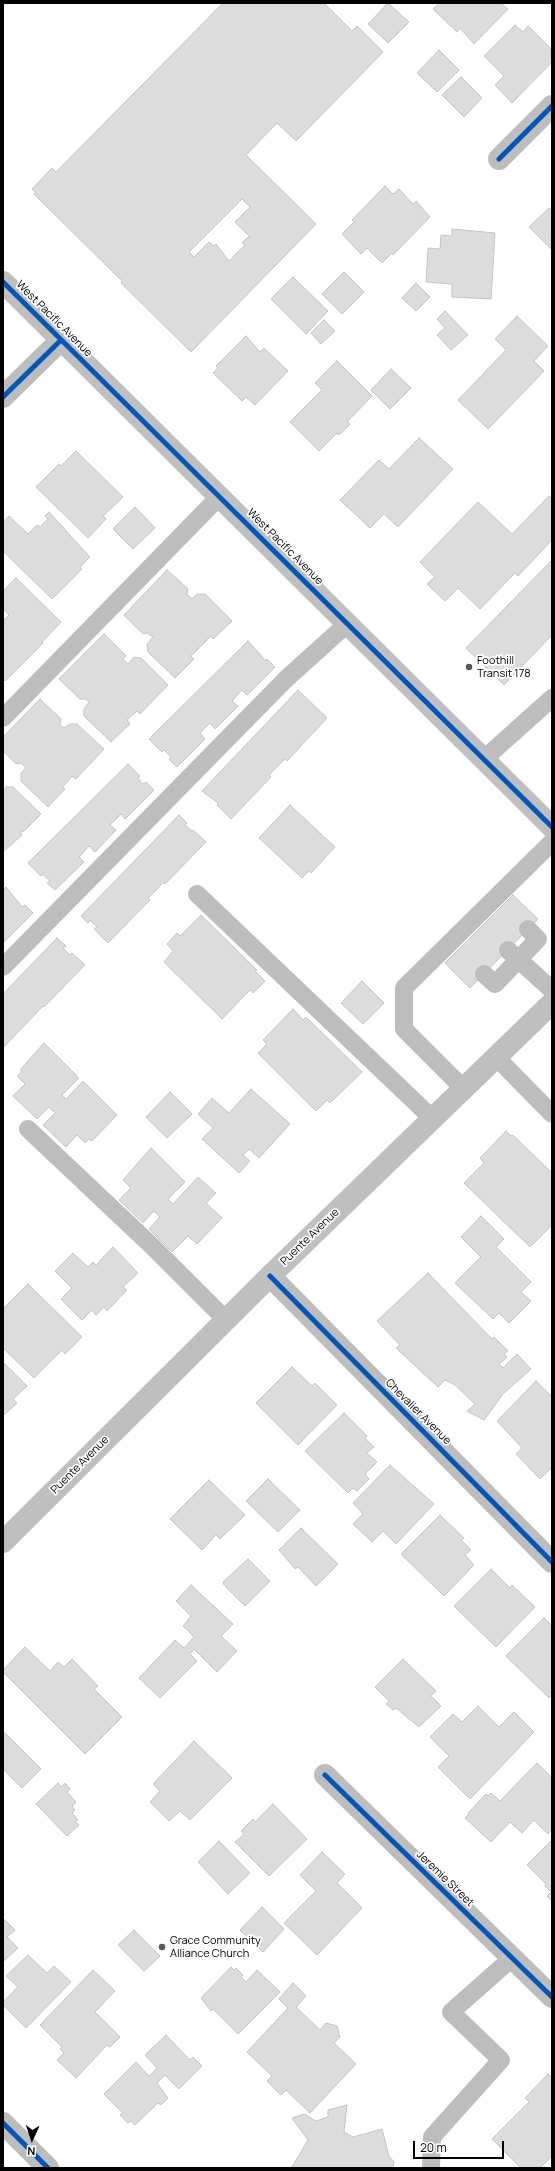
<!DOCTYPE html>
<style>
body{margin:0}
#map{position:relative;width:555px;height:2171px;overflow:hidden;background:#fff;font-family:Manrope,sans-serif}
canvas{display:block}
.frame{position:absolute;inset:0;border:4px solid #000;pointer-events:none}
.north{position:absolute;left:12px;top:2119px;width:40px;height:40px;-webkit-text-stroke:3px #fff;paint-order:stroke;rotate:183deg;font-size:11px;font-weight:700;line-height:16px;text-align:center;color:#000}
.north::after{content:'';display:block;margin:auto;width:14px;height:18px;background:#000;clip-path:polygon(50% 0,100% 100%,50% 72%,0 100%)}
.scale{position:absolute;left:413px;top:2141px;width:91px;height:18px;box-sizing:border-box;border:2px solid #000;border-top:0;padding-left:5px;font-size:12px;line-height:14px;white-space:nowrap;color:#000;-webkit-text-stroke:3px #fff;paint-order:stroke}
</style>
<div id="map">
<canvas width="555" height="2171"></canvas>
<div class="frame"></div>
<div class="north">N</div>
<div class="scale">20 m</div>
</div>
<script>
const context = document.querySelector('canvas').getContext('2d');
context.lineJoin = 'round';
function fill(path, color) {
  context.fillStyle = color;
  context.fill(path, 'evenodd');
}
function shape(rows) {
  const path = new Path2D();
  for (const r of rows) {
    path.moveTo(r[0], r[1]);
    for (let i = 2; i < r.length; i += 2) path.lineTo(r[i], r[i + 1]);
  }
  return path;
}
function trace(path, color, width, dash) {
  context.strokeStyle = color;
  context.lineWidth = width;
  context.lineCap = dash ? 'butt' : 'round';
  context.setLineDash(dash || []);
  context.stroke(path);
}
function label(font, color, halo, rows, align = 'center') {
  context.font = font + ' Manrope,sans-serif';
  context.lineWidth = 3.5;
  context.setLineDash([]);
  context.textBaseline = 'middle';
  context.strokeStyle = halo;
  context.fillStyle = color;
  for (const [text, x, y, turn = 0] of rows) {
    context.save();
    context.translate(x, y);
    context.rotate((+turn || 0) * Math.PI / 180);
    context.textAlign = isNaN(turn) ? turn : align;
    if (halo) context.strokeText(text, 0, 0);
    context.fillText(text, 0, 0);
    context.restore();
  }
}
const building = shape([
 [223,3,324,3,352,31,357,26,383,52,296,141,277,123,246,155,316,224,191,352,121,283,122,281,34,194,36,192,32,189,52,168,56,172,223,3],
 [242,199,250,207,235,222,251,238,248,237,242,243,245,245,229,261,216,244,214,246,209,242,194,257,189,252,242,199],
 [388,3,409,22,388,43,368,24,388,3],
 [439,3,501,3,508,9,474,44,460,28,457,32,433,9,439,3],
 [515,25,523,32,528,26,550,48,552,62,512,103,495,85,504,76,484,56,515,25],
 [439,50,459,70,437,92,417,73,439,50],
 [461,77,482,98,464,117,442,95,461,77],
 [385,186,393,194,399,189,413,204,416,201,430,217,393,255,392,253,382,263,367,248,361,254,342,234,354,222,352,220,385,186],
 [549,208,552,210,551,249,529,227,549,208],
 [452,229,495,233,491,299,452,297,452,284,426,282,428,248,440,249,441,235,452,236,452,229],
 [344,272,364,292,342,314,322,294,344,272],
 [293,277,328,311,306,334,271,299,293,277],
 [416,283,430,297,416,311,402,298,416,283],
 [445,311,468,335,451,350,437,335,445,328,437,319,445,311],
 [517,316,548,346,534,361,544,371,488,429,458,400,506,350,495,339,517,316],
 [324,320,335,331,321,344,311,333,324,320],
 [246,336,260,352,264,348,288,371,255,405,246,397,242,401,213,373,218,368,216,366,246,336],
 [337,361,372,396,347,422,350,424,339,435,337,433,319,451,290,422,322,390,315,383,337,361],
 [391,369,411,388,390,409,371,390,391,369],
 [419,438,453,469,398,527,384,514,370,528,340,500,379,460,389,469,419,438],
 [76,451,123,497,103,516,106,519,88,538,36,487,59,464,61,466,76,451],
 [549,496,552,499,552,540,518,576,515,573,480,609,458,588,445,601,427,584,435,577,420,562,478,502,512,534,549,496],
 [135,507,155,528,133,549,113,529,135,507],
 [49,512,90,557,80,567,82,569,52,599,3,551,3,522,9,516,28,534,37,525,40,527,48,519,45,516,49,512],
 [552,560,552,635,504,685,466,648,552,560],
 [167,570,188,589,187,594,192,599,197,594,205,594,232,621,213,639,211,636,191,656,194,659,175,678,148,652,147,644,153,637,147,633,143,634,124,615,167,570],
 [16,578,61,622,42,642,43,643,5,681,3,679,3,621,9,615,3,609,3,591,16,578],
 [104,634,126,656,123,659,128,664,134,657,141,658,168,685,140,714,137,711,127,720,130,724,111,742,84,716,84,709,89,702,85,699,80,699,59,679,104,634],
 [248,641,266,661,267,659,275,667,247,695,242,690,232,701,238,706,215,729,210,723,200,733,205,739,177,767,169,759,171,757,164,750,162,752,149,739,248,641],
 [298,690,327,718,287,761,285,759,269,775,271,777,231,819,217,805,218,803,202,791,298,690],
 [40,699,61,719,60,725,64,728,70,724,77,724,104,749,76,779,72,776,63,787,65,789,48,807,21,781,21,773,26,768,21,763,16,764,3,751,3,737,40,699],
 [128,764,140,776,138,778,143,784,146,782,154,790,125,819,121,814,110,825,116,830,95,852,89,846,79,857,84,862,55,890,47,883,50,881,42,874,41,876,28,863,128,764],
 [6,787,13,787,41,814,23,832,22,830,20,832,22,835,3,852,3,792,6,787],
 [290,805,335,847,311,873,309,871,302,878,259,838,290,805],
 [179,815,187,823,185,825,192,831,193,830,206,842,165,884,164,882,148,898,150,900,108,943,94,929,97,927,90,920,88,923,81,916,179,815],
 [6,887,22,907,25,905,33,913,4,942,3,890,6,887],
 [513,895,538,919,470,988,445,963,513,895],
 [201,915,257,970,255,971,265,981,253,993,250,990,222,1019,164,962,173,951,167,944,177,933,180,936,201,915],
 [57,938,66,946,63,948,70,955,72,953,85,965,44,1007,43,1006,3,1048,3,994,57,938],
 [362,981,384,1003,363,1024,341,1003,362,981],
 [293,1009,303,1020,306,1017,362,1072,330,1103,327,1100,316,1111,258,1053,267,1044,263,1040,293,1009],
 [44,1043,79,1078,62,1095,66,1099,83,1081,117,1115,92,1141,89,1139,85,1143,77,1135,66,1147,43,1125,55,1113,49,1107,37,1119,13,1096,25,1084,17,1076,22,1072,20,1070,44,1043],
 [251,1089,290,1124,259,1158,249,1149,243,1155,250,1161,239,1173,202,1139,213,1128,198,1114,212,1098,229,1113,251,1089],
 [170,1092,192,1114,167,1138,146,1117,170,1092],
 [506,1131,511,1136,513,1135,552,1173,552,1225,530,1247,464,1183,484,1163,480,1158,506,1131],
 [151,1148,185,1182,168,1199,173,1204,198,1177,216,1193,206,1203,222,1218,197,1244,188,1236,172,1252,149,1229,160,1217,154,1211,143,1223,119,1200,131,1188,123,1180,151,1148],
 [481,1216,504,1239,496,1247,531,1282,521,1292,531,1301,509,1323,499,1313,493,1319,455,1283,481,1257,461,1237,481,1216],
 [113,1247,138,1273,123,1287,127,1290,107,1311,104,1307,96,1315,92,1310,82,1320,61,1299,72,1288,55,1271,73,1253,88,1267,93,1262,96,1265,113,1247],
 [428,1273,492,1339,494,1337,508,1351,504,1354,507,1357,499,1364,503,1368,517,1354,531,1369,503,1394,484,1420,467,1411,475,1404,455,1385,445,1380,438,1387,396,1348,400,1345,377,1321,428,1273],
 [28,1284,82,1337,65,1354,62,1350,34,1378,3,1348,3,1309,28,1284],
 [3,1362,27,1386,13,1399,17,1403,3,1416,3,1362],
 [292,1367,312,1386,315,1383,337,1405,298,1445,256,1403,292,1367],
 [536,1381,552,1397,552,1467,540,1479,516,1454,522,1448,497,1421,536,1381],
 [344,1413,367,1436,365,1438,374,1447,367,1453,377,1462,365,1474,369,1479,357,1491,353,1488,348,1493,305,1451,344,1413],
 [390,1465,434,1504,396,1544,383,1531,372,1542,353,1524,363,1514,353,1503,390,1465],
 [268,1479,300,1510,278,1532,246,1501,268,1479],
 [209,1480,245,1515,220,1539,216,1535,202,1550,170,1519,209,1480],
 [440,1515,464,1538,461,1540,471,1550,465,1555,474,1565,444,1596,401,1554,440,1515],
 [301,1528,338,1564,316,1586,298,1567,295,1569,279,1550,301,1528],
 [248,1559,270,1581,245,1606,224,1585,223,1582,248,1559],
 [491,1569,510,1588,512,1585,535,1607,496,1647,454,1606,491,1569],
 [191,1585,233,1624,221,1636,237,1651,217,1672,194,1649,190,1654,197,1661,160,1698,139,1678,175,1640,184,1648,194,1637,183,1626,191,1616,176,1601,191,1585],
 [544,1618,552,1626,552,1695,549,1698,506,1656,544,1618],
 [25,1647,50,1671,58,1662,64,1667,72,1659,98,1686,94,1689,122,1717,85,1754,3,1672,3,1670,25,1647],
 [403,1659,436,1691,431,1696,441,1706,419,1727,396,1708,393,1710,386,1704,389,1701,375,1687,403,1659],
 [478,1706,499,1727,514,1712,534,1732,470,1799,438,1767,449,1756,430,1737,453,1714,462,1722,478,1706],
 [3,1731,41,1769,22,1788,3,1769,3,1731],
 [194,1741,232,1778,190,1820,180,1811,169,1821,150,1802,160,1791,153,1784,194,1741],
 [537,1763,552,1778,552,1829,548,1834,534,1820,522,1833,510,1822,491,1842,465,1818,469,1814,468,1813,486,1794,488,1796,491,1793,500,1801,537,1763],
 [58,1783,61,1787,65,1783,70,1789,67,1792,76,1802,72,1807,75,1810,72,1813,78,1820,75,1822,79,1825,67,1836,36,1804,58,1783],
 [273,1804,307,1839,269,1876,235,1842,244,1834,241,1831,253,1819,255,1822,273,1804],
 [552,1840,552,1901,547,1896,551,1892,545,1886,546,1884,527,1865,552,1840],
 [219,1841,250,1873,228,1894,198,1862,219,1841],
 [322,1852,345,1874,337,1883,362,1908,317,1955,284,1923,316,1891,300,1875,322,1852],
 [262,1907,284,1929,263,1952,240,1930,262,1907],
 [3,1918,15,1930,7,1937,18,1948,3,1962,3,1918],
 [134,1930,160,1956,144,1971,118,1945,134,1930],
 [28,1955,47,1973,54,1966,71,1982,26,2028,3,2005,3,2002,18,1987,6,1976,28,1955],
 [231,1967,234,1970,236,1968,243,1975,241,1977,246,1982,257,1970,280,1992,238,2034,213,2009,211,2011,201,1998,231,1967],
 [93,1970,115,1991,95,2012,120,2037,110,2047,107,2045,76,2078,57,2060,64,2053,60,2049,62,2047,40,2025,93,1970],
 [293,1983,306,1996,296,2007,320,2030,326,2023,337,2026,340,2037,334,2043,356,2064,310,2113,286,2090,281,2095,267,2081,272,2076,247,2052,288,2008,279,1999,293,1983],
 [166,2035,190,2060,193,2057,202,2066,179,2089,165,2075,157,2083,168,2098,161,2105,158,2103,135,2125,131,2121,128,2123,120,2115,123,2113,104,2094,136,2062,149,2076,157,2068,145,2055,166,2035],
 [548,2074,552,2078,552,2156,540,2168,521,2168,492,2139,529,2102,525,2098,548,2074],
 [347,2105,344,2132,353,2137,382,2129,389,2156,394,2162,393,2168,288,2168,292,2167,308,2140,292,2118,304,2114,316,2121,328,2117,328,2110,347,2105]
]);
fill(building, '#dcdcdc');
trace(building, '#c4c4c4', 1);
trace(shape([
 [3,718,219,497],
 [484,759,552,698],
 [197,894,433,1119],
 [508,950,552,990],
 [3,967,286,679,347,624],
 [484,974,495,984,519,959,538,939,528,929],
 [496,1057,552,1114],
 [464,1089,404,1029,404,988,552,842],
 [28,1129,153,1247,226,1320],
 [431,2168,432,2137,501,2060,451,2012,512,1958]
]), '#bdbdbd', 18);
trace(shape([
 [499,159,552,106],
 [3,397,61,340],
 [270,1276,552,1562],
 [325,1775,552,1997],
 [3,2123,48,2168]
]), '#bdbdbd', 22);
trace(shape([
 [3,282,552,827],
 [3,1542,270,1276,552,1003]
]), '#bfbfbf', 22);
trace(shape([
 [499,159,552,106],
 [3,282,552,827],
 [3,397,61,340],
 [270,1276,552,1562],
 [325,1775,552,1997],
 [3,2123,48,2168]
]), '#0057b8', 5);
for (const [x, y, r, color] of [
 [469,667,4,"#595959"],
 [162,1947,4,"#595959"]
]) {
  const dot = new Path2D();
  dot.arc(x, y, r, 0, 2 * Math.PI);
  context.fillStyle = color;
  context.fill(dot);
  trace(dot, '#fff', 1.5);
}
label('11px', '#000', '#fff', [
 ["West Pacific Avenue",54,319,45],
 ["West Pacific Avenue",285,547,45],
 ["Puente Avenue",310,1237,-44],
 ["Chevalier Avenue",418,1412,45],
 ["Puente Avenue",80,1465,-45],
 ["Jeremie Street",445,1879,44]
]);
label('11px', '#000', '#fff', [
 ["Foothill",477,661],
 ["Transit 178",477,674],
 ["Grace Community",170,1941],
 ["Alliance Church",170,1954]
], 'left');
</script>
